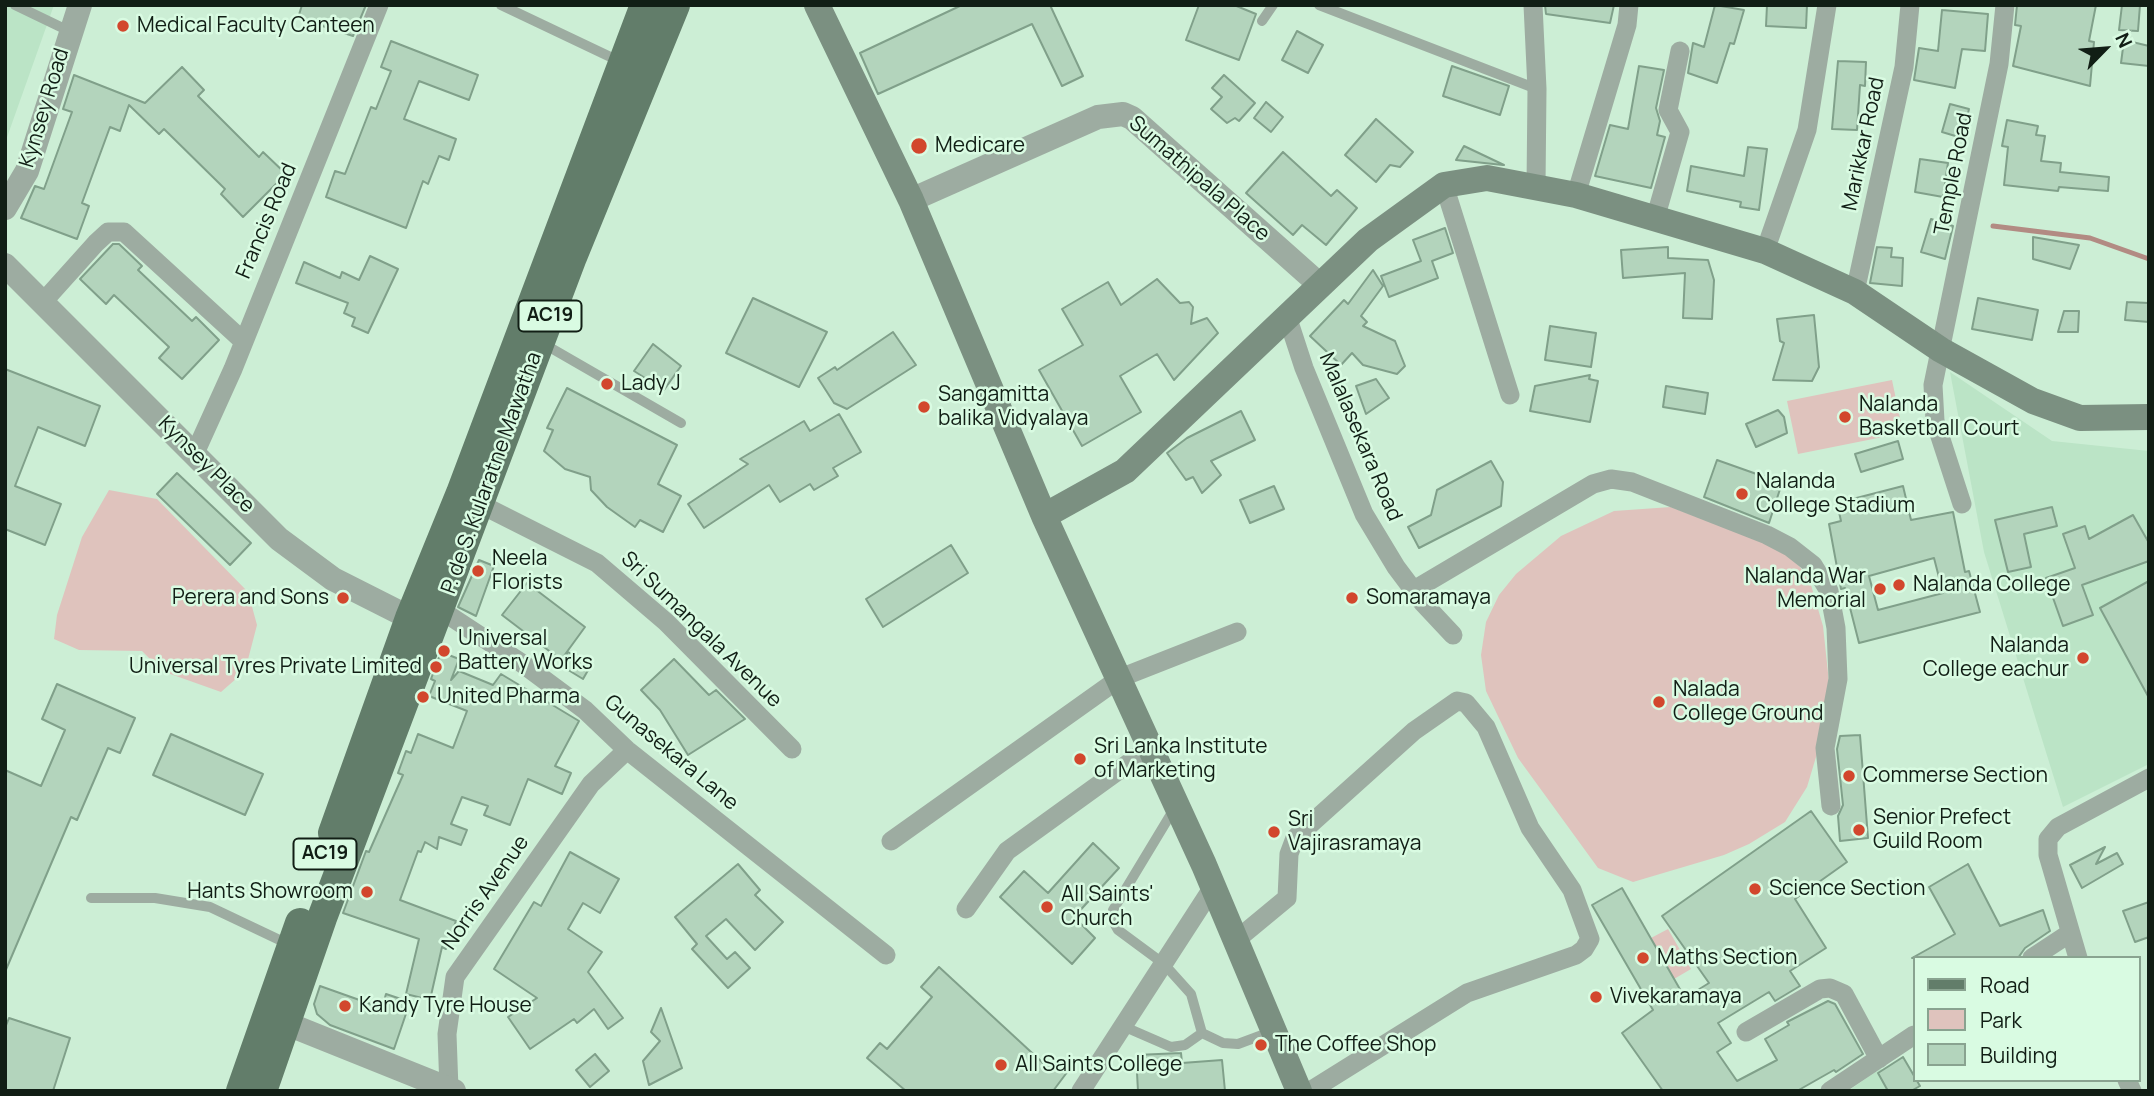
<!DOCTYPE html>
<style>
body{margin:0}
#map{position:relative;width:2154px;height:1096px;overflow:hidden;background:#cceed5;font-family:Manrope,sans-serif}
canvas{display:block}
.frame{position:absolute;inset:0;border:7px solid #111e15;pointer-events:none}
.legend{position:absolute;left:1913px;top:956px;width:228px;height:126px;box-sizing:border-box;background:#d9fbe2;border:2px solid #89a390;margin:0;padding:9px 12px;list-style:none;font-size:21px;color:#111e15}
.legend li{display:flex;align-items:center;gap:14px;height:35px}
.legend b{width:35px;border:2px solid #89a390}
.north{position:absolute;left:2070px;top:14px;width:70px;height:70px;-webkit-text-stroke:5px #d9fbe2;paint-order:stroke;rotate:65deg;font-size:19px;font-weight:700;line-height:28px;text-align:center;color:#111e15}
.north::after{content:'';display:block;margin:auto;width:24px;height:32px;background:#111e15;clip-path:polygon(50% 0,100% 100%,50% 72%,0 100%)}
</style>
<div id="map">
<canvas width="2154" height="1096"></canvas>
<div class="frame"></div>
<ul class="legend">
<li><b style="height:9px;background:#627d6a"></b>Road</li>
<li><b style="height:19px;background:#dfc3bd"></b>Park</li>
<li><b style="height:19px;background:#b3d4bc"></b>Building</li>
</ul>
<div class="north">N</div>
</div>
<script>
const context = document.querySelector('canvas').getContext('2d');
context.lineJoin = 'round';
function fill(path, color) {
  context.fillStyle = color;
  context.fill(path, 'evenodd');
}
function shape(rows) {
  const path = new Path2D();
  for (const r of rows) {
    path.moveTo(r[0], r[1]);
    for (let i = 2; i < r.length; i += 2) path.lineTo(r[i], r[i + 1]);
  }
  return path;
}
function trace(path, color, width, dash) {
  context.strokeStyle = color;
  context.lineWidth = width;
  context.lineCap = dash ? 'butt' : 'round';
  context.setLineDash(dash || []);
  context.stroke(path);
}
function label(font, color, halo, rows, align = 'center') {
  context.font = font + ' Manrope,sans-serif';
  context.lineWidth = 5;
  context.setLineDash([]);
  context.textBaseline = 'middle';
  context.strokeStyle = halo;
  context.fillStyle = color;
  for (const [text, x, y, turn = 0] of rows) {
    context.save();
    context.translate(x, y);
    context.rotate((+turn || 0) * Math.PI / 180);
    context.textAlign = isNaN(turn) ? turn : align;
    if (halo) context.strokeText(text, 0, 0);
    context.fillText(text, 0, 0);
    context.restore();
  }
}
fill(shape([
 [5,5,54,5,5,143],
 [1950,372,2052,441,2149,451,2149,764,2063,807,1984,552],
 [1881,1068,1891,1091,1848,1091]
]), '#bbe4c6');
fill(shape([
 [1892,380,1903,433,1798,454,1787,401],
 [109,490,157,499,248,592,257,625,245,671,221,692,162,671,142,651,79,650,54,639,57,615,82,537],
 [1671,507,1785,551,1800,567,1811,585,1823,626,1829,682,1819,747,1807,787,1785,822,1749,844,1724,855,1633,882,1598,868,1518,758,1486,691,1481,655,1486,622,1499,595,1516,574,1561,536,1614,511],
 [1668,929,1691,969,1674,979,1651,938]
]), '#dfc3bd');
trace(shape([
 [1993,226,2090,238,2149,259]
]), '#b28b83', 5);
const building = shape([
 [302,5,366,5,353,36,298,18,302,5],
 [962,5,1050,5,1083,76,1062,86,1032,24,878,94,860,53,962,5],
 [1199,5,1234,5,1256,14,1239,60,1186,40,1199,5],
 [1545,5,1614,5,1610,23,1546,14,1545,5],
 [1715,5,1744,10,1734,44,1730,43,1717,83,1688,73,1693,43,1704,47,1715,5],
 [1767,5,1807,5,1806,28,1766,26,1767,5],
 [2017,5,2096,5,2089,41,2094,42,2090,86,2013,66,2021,26,2015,25,2017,5],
 [2122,5,2140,5,2138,31,2119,30,2122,5],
 [1942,10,1988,14,1985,51,1962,49,1955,88,1914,80,1919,48,1938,51,1942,10],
 [1297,31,1323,45,1308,73,1282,60,1297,31],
 [2124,40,2149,46,2149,66,2121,63,2124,40],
 [391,41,478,75,469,100,419,81,404,119,456,139,449,160,439,156,428,184,423,181,406,228,326,197,335,171,345,174,371,107,376,109,391,71,381,67,391,41],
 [1838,61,1866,62,1865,86,1860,85,1857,130,1832,129,1838,61],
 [1452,66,1509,86,1500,115,1443,96,1452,66],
 [1639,66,1664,70,1656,108,1660,121,1657,135,1665,137,1651,188,1595,176,1610,125,1628,129,1639,66],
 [182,67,204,90,198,96,259,157,263,152,286,174,243,217,221,194,225,189,164,129,159,134,129,105,120,131,110,127,82,203,89,206,77,239,21,218,35,186,44,189,72,112,63,109,74,75,145,103,182,67],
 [1224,75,1255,103,1239,121,1235,118,1227,123,1211,109,1222,97,1212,88,1224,75],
 [1266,102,1283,117,1271,132,1254,118,1266,102],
 [1950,104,1969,109,1962,138,1942,132,1950,104],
 [1376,119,1413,152,1400,167,1390,165,1376,182,1345,155,1376,119],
 [2007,120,2038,126,2036,135,2045,136,2041,161,2061,163,2060,172,2109,177,2108,191,2059,187,2058,191,2004,185,2008,147,2002,146,2007,120],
 [1464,146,1504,165,1503,165,1456,160,1464,146],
 [1748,147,1767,149,1759,210,1740,207,1741,202,1687,191,1691,166,1744,176,1748,147],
 [1283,152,1331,196,1337,190,1357,208,1326,245,1302,225,1293,235,1246,193,1283,152],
 [1920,159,1948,163,1943,197,1915,192,1920,159],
 [1931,219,1953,226,1945,259,1921,252,1931,219],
 [1445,228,1453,253,1432,261,1438,278,1389,297,1381,276,1421,261,1413,240,1445,228],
 [2033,237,2079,245,2070,269,2033,259,2033,237],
 [113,244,119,244,142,266,138,270,192,321,196,317,219,340,182,379,159,358,169,347,114,295,106,304,80,279,113,244],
 [1668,247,1668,258,1708,260,1714,280,1712,319,1683,318,1685,273,1623,278,1621,250,1668,247],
 [1877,247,1892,248,1891,257,1903,258,1902,286,1870,283,1877,247],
 [370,256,398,269,368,333,352,326,355,318,344,313,348,303,296,283,304,262,340,278,342,272,359,280,370,256],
 [1373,270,1383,286,1361,316,1367,322,1363,326,1395,341,1405,366,1397,374,1363,365,1352,353,1341,365,1310,336,1344,300,1348,304,1373,270],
 [1157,279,1180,303,1189,302,1193,307,1191,324,1207,318,1218,333,1174,380,1157,354,1120,376,1141,412,1082,446,1039,370,1083,345,1062,309,1108,282,1121,305,1157,279],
 [753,298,827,332,799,387,726,353,753,298],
 [1978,298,2038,310,2032,340,1972,329,1978,298],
 [2127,302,2149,303,2149,322,2125,320,2127,302],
 [2064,311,2079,311,2078,332,2058,332,2064,311],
 [1814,315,1819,367,1812,381,1773,380,1784,343,1780,341,1777,319,1814,315],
 [1550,326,1596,333,1591,367,1545,360,1550,326],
 [893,332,916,365,847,409,834,403,818,378,835,367,837,370,893,332],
 [653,344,681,366,664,390,634,371,653,344],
 [5,369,100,406,85,446,38,427,15,486,61,504,45,545,5,529,5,369],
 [1590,375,1589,379,1598,381,1590,422,1530,411,1535,386,1590,375],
 [1376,379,1389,398,1366,414,1356,386,1376,379],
 [1666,386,1708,393,1705,414,1663,407,1666,386],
 [567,388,677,445,658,484,681,496,663,532,640,520,635,527,607,507,591,490,590,477,565,469,544,451,553,430,547,428,567,388],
 [1778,410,1784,417,1787,433,1756,447,1746,424,1778,410],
 [1241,411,1255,440,1211,461,1221,475,1202,493,1193,477,1186,480,1167,453,1187,438,1241,411],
 [839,414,861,452,833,468,838,476,814,490,810,484,780,502,769,485,704,528,688,504,748,464,740,459,804,421,810,431,839,414],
 [1898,441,1903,459,1861,472,1855,454,1898,441],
 [1717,460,1782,483,1769,523,1704,497,1717,460],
 [1491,461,1503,482,1501,506,1419,548,1408,527,1431,515,1437,490,1491,461],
 [177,473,251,543,230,565,157,494,177,473],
 [1274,486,1284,509,1250,523,1240,500,1274,486],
 [1903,486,1911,520,1953,512,1965,572,1969,571,1980,612,1859,643,1845,588,1841,589,1829,524,1841,521,1837,503,1903,486],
 [1934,558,1943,593,1878,610,1869,576,1934,558],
 [2052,507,2057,526,2024,534,2031,567,2008,572,1995,520,2052,507],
 [2133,515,2149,543,2149,561,2082,585,2093,615,2063,626,2046,578,2075,568,2063,534,2085,526,2089,539,2133,515],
 [951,545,968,573,883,627,866,599,951,545],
 [479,560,494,566,476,616,458,607,479,560],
 [2149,581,2149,698,2100,608,2149,581],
 [527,583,585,627,561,660,502,615,527,583],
 [441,652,459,659,451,680,459,671,493,685,501,674,579,721,555,766,571,773,562,794,528,779,510,825,484,815,488,806,462,797,451,824,467,830,461,845,439,837,437,849,425,842,421,852,418,851,400,900,456,921,446,949,442,947,430,1000,406,994,419,939,343,913,366,851,369,852,403,775,398,773,406,751,411,753,418,734,453,748,467,711,429,696,435,681,431,679,441,652],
 [568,652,591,665,583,679,560,665,568,652],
 [674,659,709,695,716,690,745,719,688,755,660,710,641,690,674,659],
 [57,684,135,718,120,753,108,748,77,820,71,817,5,972,5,770,41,786,65,730,42,719,57,684],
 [171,734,263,774,245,815,153,775,171,734],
 [1860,735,1868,838,1840,841,1838,816,1843,805,1837,749,1840,736,1860,735],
 [1811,811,1847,862,1795,899,1826,948,1790,971,1800,986,1775,1001,1769,992,1718,1023,1731,1043,1717,1052,1737,1081,1777,1060,1765,1039,1789,1025,1787,1022,1828,1001,1835,1004,1863,1054,1836,1072,1834,1070,1797,1091,1663,1091,1622,1033,1653,1010,1592,905,1622,888,1685,998,1709,983,1662,916,1811,811],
 [1093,843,1119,868,1074,917,1095,938,1072,964,1000,897,1024,871,1048,893,1093,843],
 [2105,847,2096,864,2117,853,2123,864,2082,888,2070,865,2105,847],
 [570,852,619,879,600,913,583,903,568,929,602,952,588,972,623,1018,608,1029,594,1009,577,1023,574,1019,530,1049,508,1017,537,998,494,969,534,902,541,906,570,852],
 [738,864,760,890,755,895,783,922,755,950,726,919,706,936,727,959,735,952,750,968,728,988,692,949,697,944,675,917,738,864],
 [1968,864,2000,926,2043,910,2050,931,2025,948,2018,958,1912,958,1955,934,1929,887,1968,864],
 [2149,902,2149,937,2135,942,2123,911,2149,902],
 [939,967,1043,1063,1049,1057,1068,1071,1053,1091,906,1091,867,1058,880,1043,887,1049,932,997,921,987,939,967],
 [320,986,382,1008,386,994,410,1002,394,1049,330,1025,317,1014,314,1004,320,986],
 [661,1008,682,1068,649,1085,643,1061,660,1041,651,1032,661,1008],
 [9,1018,70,1038,53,1091,5,1091,5,1028,9,1018],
 [1181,1053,1182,1063,1222,1060,1225,1091,1138,1091,1136,1055,1181,1053],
 [595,1054,609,1071,590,1087,576,1070,595,1054],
 [1903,1057,1920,1086,1911,1091,1888,1091,1878,1073,1903,1057]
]);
fill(building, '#b3d4bc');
trace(building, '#80a08a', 2);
trace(shape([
 [15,5,69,31],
 [501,5,621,62],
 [1319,5,1537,89],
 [1262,21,1273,5],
 [544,344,681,423],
 [91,898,155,898,210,907,288,944],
 [1125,1027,1171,1047,1185,1045,1202,1033,1191,994,1164,964,1118,930,1113,921,1113,910,1174,809],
 [1202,1033,1223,1043,1238,1044,1273,1031]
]), '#9daca1', 10);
trace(shape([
 [1533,5,1537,89,1536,186],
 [1444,185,1510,395],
 [1576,195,1627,25,1629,5],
 [1655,219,1680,132,1668,110,1680,51],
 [1765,251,1807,130,1827,5],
 [1855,292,1904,67,1910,5],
 [43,302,96,243,108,232,124,232,242,340],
 [1287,316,1304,368,1364,514,1396,567,1423,603,1453,635],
 [195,453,233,369,379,5],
 [470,499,597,563,666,622,792,749],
 [1962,504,1935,421,1933,385,1999,64,2005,5],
 [1414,590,1593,484,1611,479,1632,482,1767,535,1790,547,1813,565,1829,591,1836,628,1838,679,1825,748,1831,806],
 [430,603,523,664,585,710,627,750,886,955],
 [891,841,1120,678,1237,632],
 [966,909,1007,851,1151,747],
 [1235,941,1287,898,1289,854,1295,838,1414,731,1457,701,1466,703,1486,727,1530,828,1572,890,1590,939,1584,949,1576,955,1467,993,1310,1091],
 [2032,958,2070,933],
 [2078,958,2048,855,2048,839,2058,827,2149,778],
 [1746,1032,1820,989,1830,988,1844,994,1879,1059],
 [2127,1080,2132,1091],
 [449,1089,447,1034,455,977,591,784,627,750],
 [1081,1091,1213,887],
 [1830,1091,1914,1035]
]), '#9daca1', 19);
trace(shape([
 [911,200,1098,117,1123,114,1132,118,1320,285],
 [5,208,27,171,80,5],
 [5,265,279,539,333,579,426,626],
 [270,1017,454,1091]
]), '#9daca1', 24);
trace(shape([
 [817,5,911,200,1044,516,1204,865,1299,1091],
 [1044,516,1125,471,1368,240,1444,185,1487,178,1576,195,1765,251,1855,292,1941,350,2033,401,2080,418,2149,417]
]), '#7b9081', 26);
trace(shape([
 [333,833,410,618,461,493,645,5],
 [241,1091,300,923],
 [262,1091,322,918,572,257,675,5]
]), '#627d6a', 30);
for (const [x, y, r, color] of [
 [123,26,7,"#d2472d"],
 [919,146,9,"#d2472d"],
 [607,384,7,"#d2472d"],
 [924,407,7,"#d2472d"],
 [1845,417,7,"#d2472d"],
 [1742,494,7,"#d2472d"],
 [478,571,7,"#d2472d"],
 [1899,585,7,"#d2472d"],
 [1880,589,7,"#d2472d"],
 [343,598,7,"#d2472d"],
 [1352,598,7,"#d2472d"],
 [444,651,7,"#d2472d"],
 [2083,658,7,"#d2472d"],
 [436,667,7,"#d2472d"],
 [423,697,7,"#d2472d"],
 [1659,702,7,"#d2472d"],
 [1080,759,7,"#d2472d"],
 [1849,776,7,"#d2472d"],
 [1859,830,7,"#d2472d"],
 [1274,832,7,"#d2472d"],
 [1755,889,7,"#d2472d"],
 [367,892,7,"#d2472d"],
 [1047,907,7,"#d2472d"],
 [1643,958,7,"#d2472d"],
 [1596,997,7,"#d2472d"],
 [345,1006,7,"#d2472d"],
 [1261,1045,7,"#d2472d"],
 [1001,1065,7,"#d2472d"]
]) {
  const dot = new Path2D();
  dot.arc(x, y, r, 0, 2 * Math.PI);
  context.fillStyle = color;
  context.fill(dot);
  trace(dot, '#d9fbe2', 2.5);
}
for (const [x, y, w] of [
 [550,316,63],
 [325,854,63]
]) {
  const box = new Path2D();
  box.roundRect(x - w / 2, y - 15.5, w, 31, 5);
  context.fillStyle = '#d9fbe2';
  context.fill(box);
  trace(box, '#111e15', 2);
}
label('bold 19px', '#111e15', null, [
 ["AC19",550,316],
 ["AC19",325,854]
]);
label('21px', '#111e15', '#d9fbe2', [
 ["Medical Faculty Canteen",137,26],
 ["Medicare",935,146],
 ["Lady J",621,384],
 ["Sangamitta",938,395],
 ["balika Vidyalaya",938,419],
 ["Nalanda",1859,405],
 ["Basketball Court",1859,429],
 ["Nalanda",1756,482],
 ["College Stadium",1756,506],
 ["Neela",492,559],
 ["Florists",492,583],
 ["Nalanda War",1866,577,"right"],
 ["Memorial",1866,601,"right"],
 ["Nalanda College",1913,585],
 ["Perera and Sons",329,598,"right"],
 ["Somaramaya",1366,598],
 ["Universal",458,639],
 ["Battery Works",458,663],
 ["Nalanda",2069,646,"right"],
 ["College eachur",2069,670,"right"],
 ["Universal Tyres Private Limited",422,667,"right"],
 ["Nalada",1673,690],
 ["College Ground",1673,714],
 ["United Pharma",437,697],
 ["Sri Lanka Institute",1094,747],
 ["of Marketing",1094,771],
 ["Commerse Section",1863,776],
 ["Senior Prefect",1873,818],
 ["Guild Room",1873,842],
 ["Sri",1288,820],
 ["Vajirasramaya",1288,844],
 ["Science Section",1769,889],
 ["Hants Showroom",353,892,"right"],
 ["All Saints'",1061,895],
 ["Church",1061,919],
 ["Maths Section",1657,958],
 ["Vivekaramaya",1610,997],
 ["Kandy Tyre House",359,1006],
 ["The Coffee Shop",1275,1045],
 ["All Saints College",1015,1065]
], 'left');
label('21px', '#111e15', '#d9fbe2', [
 ["Kynsey Road",45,108,-73],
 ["Marikkar Road",1864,144,-78],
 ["Temple Road",1954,174,-79],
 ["Sumathipala Place",1199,179,41],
 ["Francis Road",267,221,-67],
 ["Malalasekara Road",1360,437,67],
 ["Kynsey Place",206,465,45],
 ["P. de S. Kularatne Mawatha",492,473,-70],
 ["Sri Sumangala Avenue",701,630,44],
 ["Gunasekara Lane",671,753,40],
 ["Norris Avenue",486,893,-55]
]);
</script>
